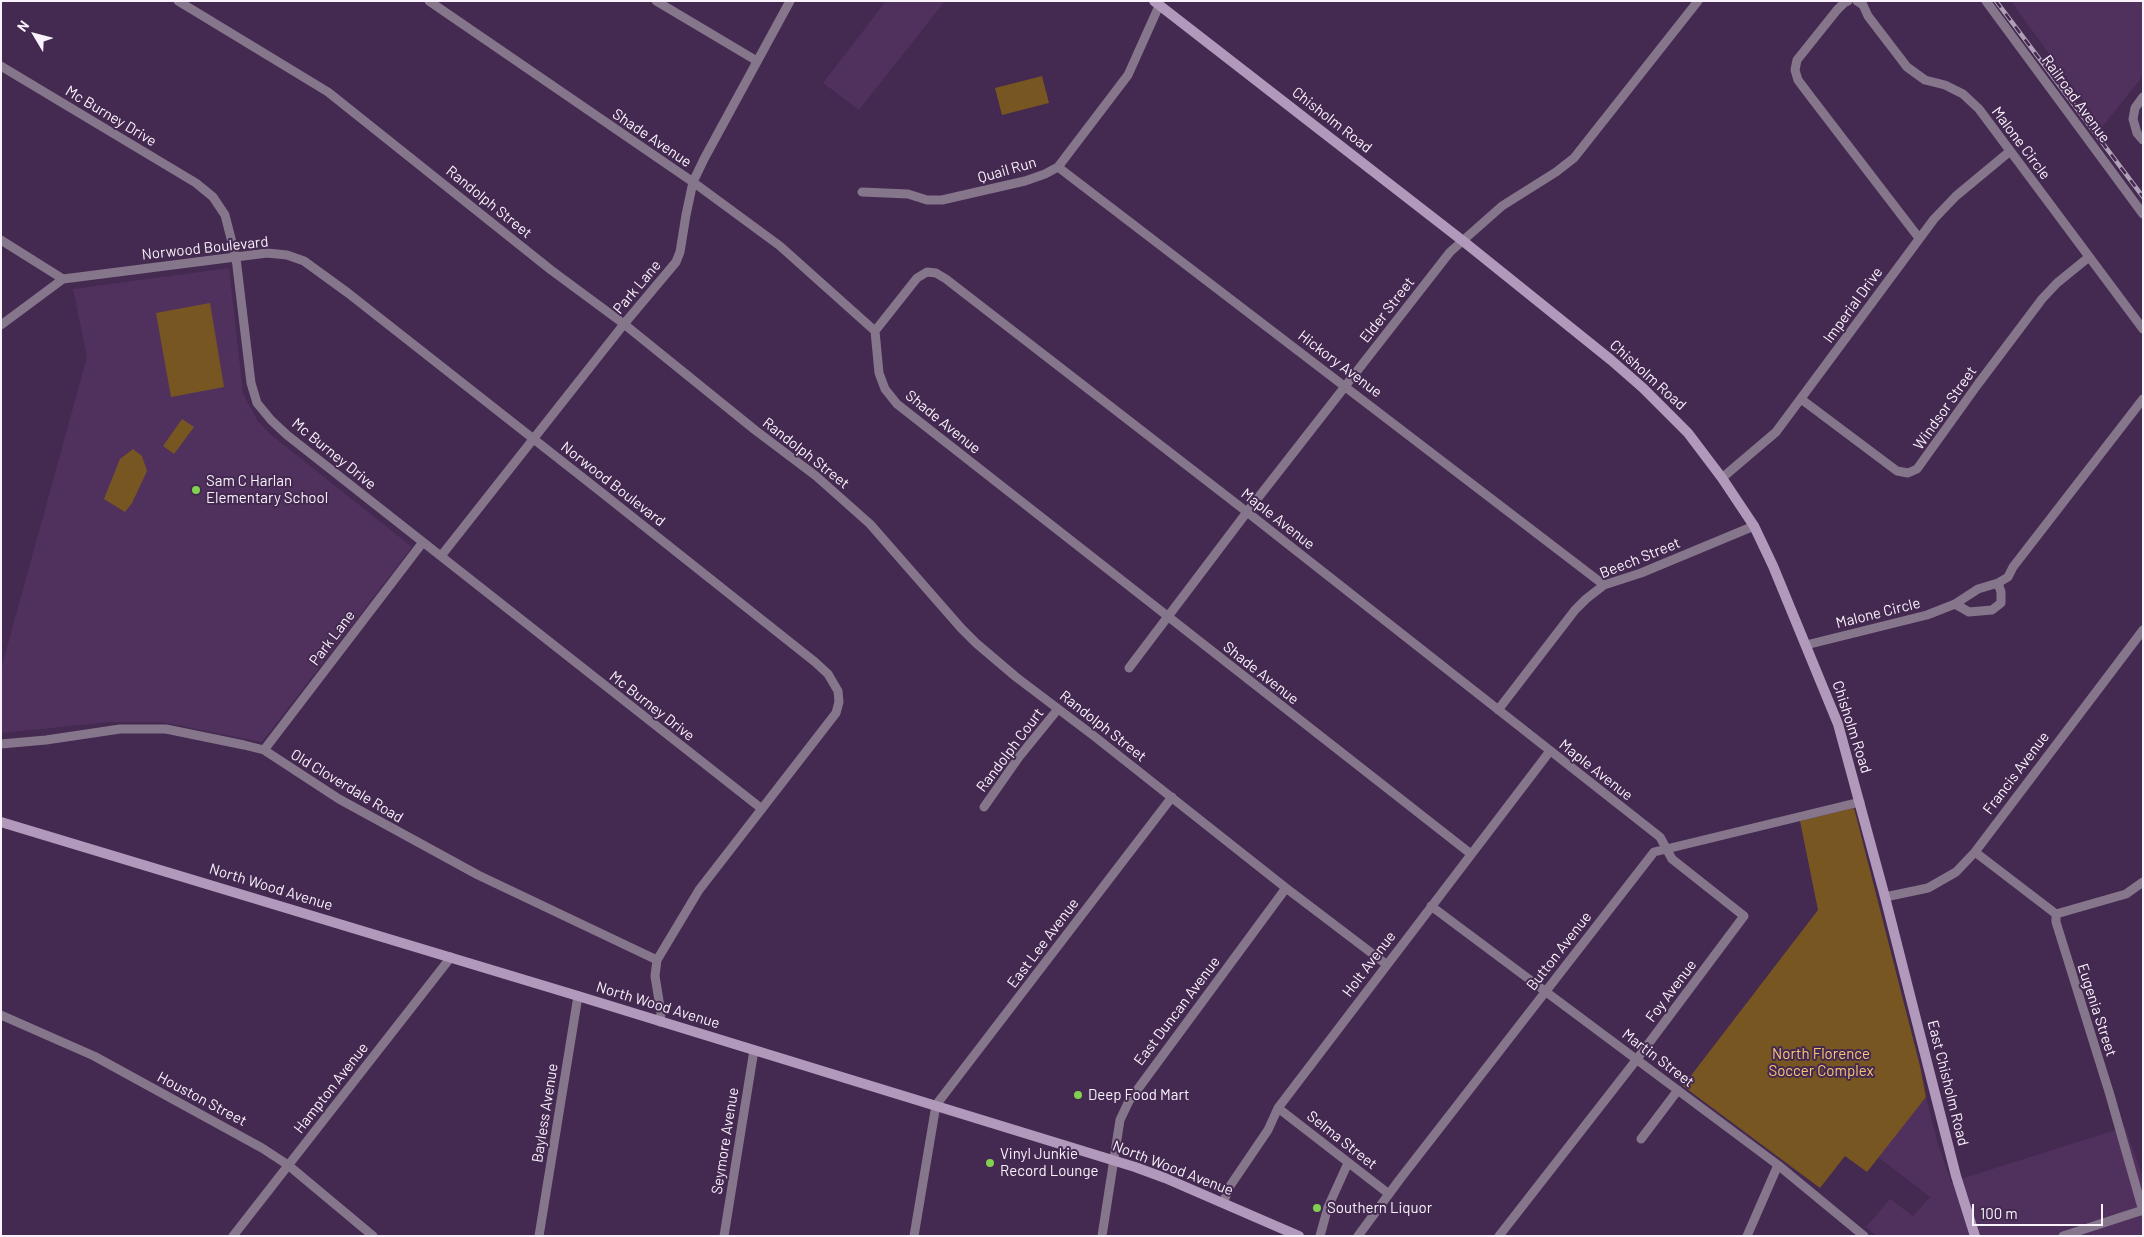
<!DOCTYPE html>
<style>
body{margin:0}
#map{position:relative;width:2144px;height:1237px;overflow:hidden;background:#442950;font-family:Barlow,sans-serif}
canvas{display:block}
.frame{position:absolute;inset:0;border:2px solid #f9f2fc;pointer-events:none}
.north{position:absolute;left:10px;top:10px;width:50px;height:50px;-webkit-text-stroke:4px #442950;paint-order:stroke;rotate:307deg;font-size:14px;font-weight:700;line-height:20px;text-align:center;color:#f9f2fc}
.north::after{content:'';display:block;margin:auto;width:18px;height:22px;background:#f9f2fc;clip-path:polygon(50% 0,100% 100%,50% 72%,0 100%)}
.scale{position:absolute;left:1972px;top:1204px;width:131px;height:22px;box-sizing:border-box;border:2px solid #f9f2fc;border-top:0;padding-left:6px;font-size:15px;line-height:18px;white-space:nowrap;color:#f9f2fc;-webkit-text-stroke:4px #442950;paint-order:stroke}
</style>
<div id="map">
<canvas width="2144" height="1237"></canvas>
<div class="frame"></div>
<div class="north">N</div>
<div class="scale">100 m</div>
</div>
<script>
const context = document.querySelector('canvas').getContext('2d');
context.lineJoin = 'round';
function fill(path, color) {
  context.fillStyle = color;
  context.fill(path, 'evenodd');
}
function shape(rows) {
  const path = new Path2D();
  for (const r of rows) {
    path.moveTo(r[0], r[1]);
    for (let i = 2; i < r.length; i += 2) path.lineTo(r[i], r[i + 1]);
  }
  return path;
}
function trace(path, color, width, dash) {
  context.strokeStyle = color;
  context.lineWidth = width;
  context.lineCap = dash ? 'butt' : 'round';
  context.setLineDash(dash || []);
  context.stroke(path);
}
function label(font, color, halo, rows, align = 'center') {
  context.font = font + ' Barlow,sans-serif';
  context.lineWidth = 4;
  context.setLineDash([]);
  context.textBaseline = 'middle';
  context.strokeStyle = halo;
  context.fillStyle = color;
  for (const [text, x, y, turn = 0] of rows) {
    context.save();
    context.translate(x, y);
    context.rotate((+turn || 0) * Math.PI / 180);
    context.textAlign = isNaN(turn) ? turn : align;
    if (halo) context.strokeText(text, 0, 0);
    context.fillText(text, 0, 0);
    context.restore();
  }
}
fill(shape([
 [886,1,945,1,859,110,823,83],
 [2011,1,2143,1,2143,76,2102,127],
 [229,268,243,393,257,420,270,434,412,547,262,742,162,722,110,722,1,733,1,669,87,357,73,289],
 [1926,1097,1938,1144,1951,1182,2125,1127,2143,1177,2143,1236,1877,1236,1866,1227,1890,1199,1913,1216,1930,1197,1878,1157]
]), '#50315d');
fill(shape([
 [1042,76,1049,103,1002,115,995,88],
 [210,303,224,387,171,397,156,313],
 [182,419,194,427,174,454,163,446],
 [133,449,142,456,147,471,132,503,125,512,104,499,120,459],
 [1854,808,1920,1066,1926,1097,1867,1172,1845,1156,1820,1188,1683,1086,1818,910,1800,821]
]), '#785622');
trace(shape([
 [178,1,328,92,551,270,624,324,755,430,816,476,870,524,961,628,976,643,1016,677,1094,736,1286,888,1386,964],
 [429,1,693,182,780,246,875,331,879,373,885,389,897,404,1471,854],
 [656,1,757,61],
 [1848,1,1844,3,1837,10,1797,60,1795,70,1798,80,1810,96,1919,238],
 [1857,1,1863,5,1868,16,1907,67,1925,80,1945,85,1963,94,1979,109,2143,329],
 [1986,1,2143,214],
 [1,66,196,183,213,197,225,215,236,258,251,383,257,403,271,420,287,435,762,809],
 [2143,97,2135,108,2133,119,2137,133,2143,140],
 [1058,167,1604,585],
 [862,192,908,194,927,200,942,200,1025,181,1045,174,1058,167,1128,75,1159,6],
 [1,240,63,279,267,253,287,255,304,261,348,293,601,492,815,662,828,674,838,691,839,702,836,713,699,890,657,960,655,976,661,1013,660,1022],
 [1,325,63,279],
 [875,331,917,278,927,272,936,273,946,279,1247,512,1660,837,1672,859,1744,916,1637,1059,1499,1236],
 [1801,399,1897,471,1908,473,1917,469,1978,384,2042,299,2057,283,2089,257],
 [1722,478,1776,432,1934,219,1956,196,2009,152],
 [441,556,624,324,676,262,680,252,686,215,693,182,704,159,790,1],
 [1955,604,1978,589,1998,583,2008,577,2013,567,2143,399],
 [1806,645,1927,615,1955,604,1969,612,1992,610,2001,603,2001,592,1998,583],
 [1129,668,1247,512,1450,252,1502,206,1556,172,1574,158,1698,1],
 [1498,710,1575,610,1586,599,1604,585,1641,573,1754,526],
 [1,744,46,740,120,729,166,729,244,745,264,750,339,799,478,875,657,960],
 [264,750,423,542],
 [984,807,1019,757,1058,709],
 [1975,852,2056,914,2056,922,2110,1095,2143,1211],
 [1885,897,1928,888,1956,872,1975,852,2143,630],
 [1431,906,1778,1165,1864,1236],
 [2056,914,2126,894,2143,882],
 [1,1015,94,1056,262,1148,288,1165,373,1236],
 [1278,1108,1389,1194],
 [1641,1139,1678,1090],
 [1223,1203,1230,1186,1268,1130,1278,1108,1550,751],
 [233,1236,451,957],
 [539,1236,578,996],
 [724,1236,754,1050],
 [914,1236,936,1105,1172,797],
 [1102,1236,1120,1120,1129,1101,1286,888],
 [1320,1236,1328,1207,1348,1163],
 [1358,1236,1400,1179,1654,852,1860,802],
 [1747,1236,1778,1165],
 [2063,1236,2143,1210]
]), '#85768c', 9);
trace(shape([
 [1154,1,1463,241,1611,360,1643,388,1688,433,1722,478,1754,526,1773,566,1838,724,1885,897,1956,1176,1975,1236],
 [1,822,578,996,1135,1167,1165,1178,1299,1236]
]), '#b199bc', 10);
const rail = shape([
 [1996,1,2143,197]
]);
trace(rail, '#afa0b6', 4.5);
trace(rail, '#442950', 2.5, [8]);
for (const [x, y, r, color] of [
 [196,490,5,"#81d050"],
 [1078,1095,5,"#81d050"],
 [990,1163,5,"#81d050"],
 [1317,1208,5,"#81d050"]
]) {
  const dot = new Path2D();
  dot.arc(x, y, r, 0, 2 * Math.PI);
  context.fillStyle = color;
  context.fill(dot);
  trace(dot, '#442950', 2);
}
label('15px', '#f9f2fc', '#442950', [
 ["Railroad Avenue",2076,99,54],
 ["Mc Burney Drive",111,116,31],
 ["Chisholm Road",1332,120,38],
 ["Shade Avenue",652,138,34],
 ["Malone Circle",2021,143,53],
 ["Quail Run",1007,170,-16],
 ["Randolph Street",489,202,39],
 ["Norwood Boulevard",205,248,-6],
 ["Park Lane",637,287,-50],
 ["Imperial Drive",1853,305,-54],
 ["Elder Street",1387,310,-52],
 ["Hickory Avenue",1340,364,37],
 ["Chisholm Road",1648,375,42],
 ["Windsor Street",1945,408,-55],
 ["Shade Avenue",943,422,39],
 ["Randolph Street",806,453,38],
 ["Mc Burney Drive",334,454,39],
 ["Norwood Boulevard",613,484,38],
 ["Maple Avenue",1278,519,38],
 ["Beech Street",1640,558,-22],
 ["Malone Circle",1878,613,-14],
 ["Park Lane",332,638,-53],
 ["Shade Avenue",1261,673,38],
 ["Mc Burney Drive",652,706,38],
 ["Randolph Street",1103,726,38],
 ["Chisholm Road",1852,727,72],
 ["Randolph Court",1010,750,-53],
 ["Maple Avenue",1596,770,38],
 ["Francis Avenue",2016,773,-53],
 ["Old Cloverdale Road",347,786,31],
 ["North Wood Avenue",271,887,17],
 ["East Lee Avenue",1043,943,-53],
 ["Button Avenue",1559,951,-52],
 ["Holt Avenue",1369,964,-53],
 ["Foy Avenue",1671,991,-53],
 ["North Wood Avenue",658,1005,17],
 ["Eugenia Street",2097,1010,72],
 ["East Duncan Avenue",1177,1011,-53],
 ["Martin Street",1658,1058,37],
 ["East Chisholm Road",1948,1083,76],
 ["Hampton Avenue",331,1088,-52],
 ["Houston Street",202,1099,28],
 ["Bayless Avenue",545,1113,-81],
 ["Selma Street",1342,1140,38],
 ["Seymore Avenue",725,1141,-81],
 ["North Wood Avenue",1173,1168,21]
]);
label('15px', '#f9f2fc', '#442950', [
 ["Sam C Harlan",206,481],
 ["Elementary School",206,498],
 ["Deep Food Mart",1088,1095],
 ["Vinyl Junkie",1000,1154],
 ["Record Lounge",1000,1171],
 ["Southern Liquor",1327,1208]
], 'left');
label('15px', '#fbc577', '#442950', [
 ["North Florence",1821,1054],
 ["Soccer Complex",1821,1071]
]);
</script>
